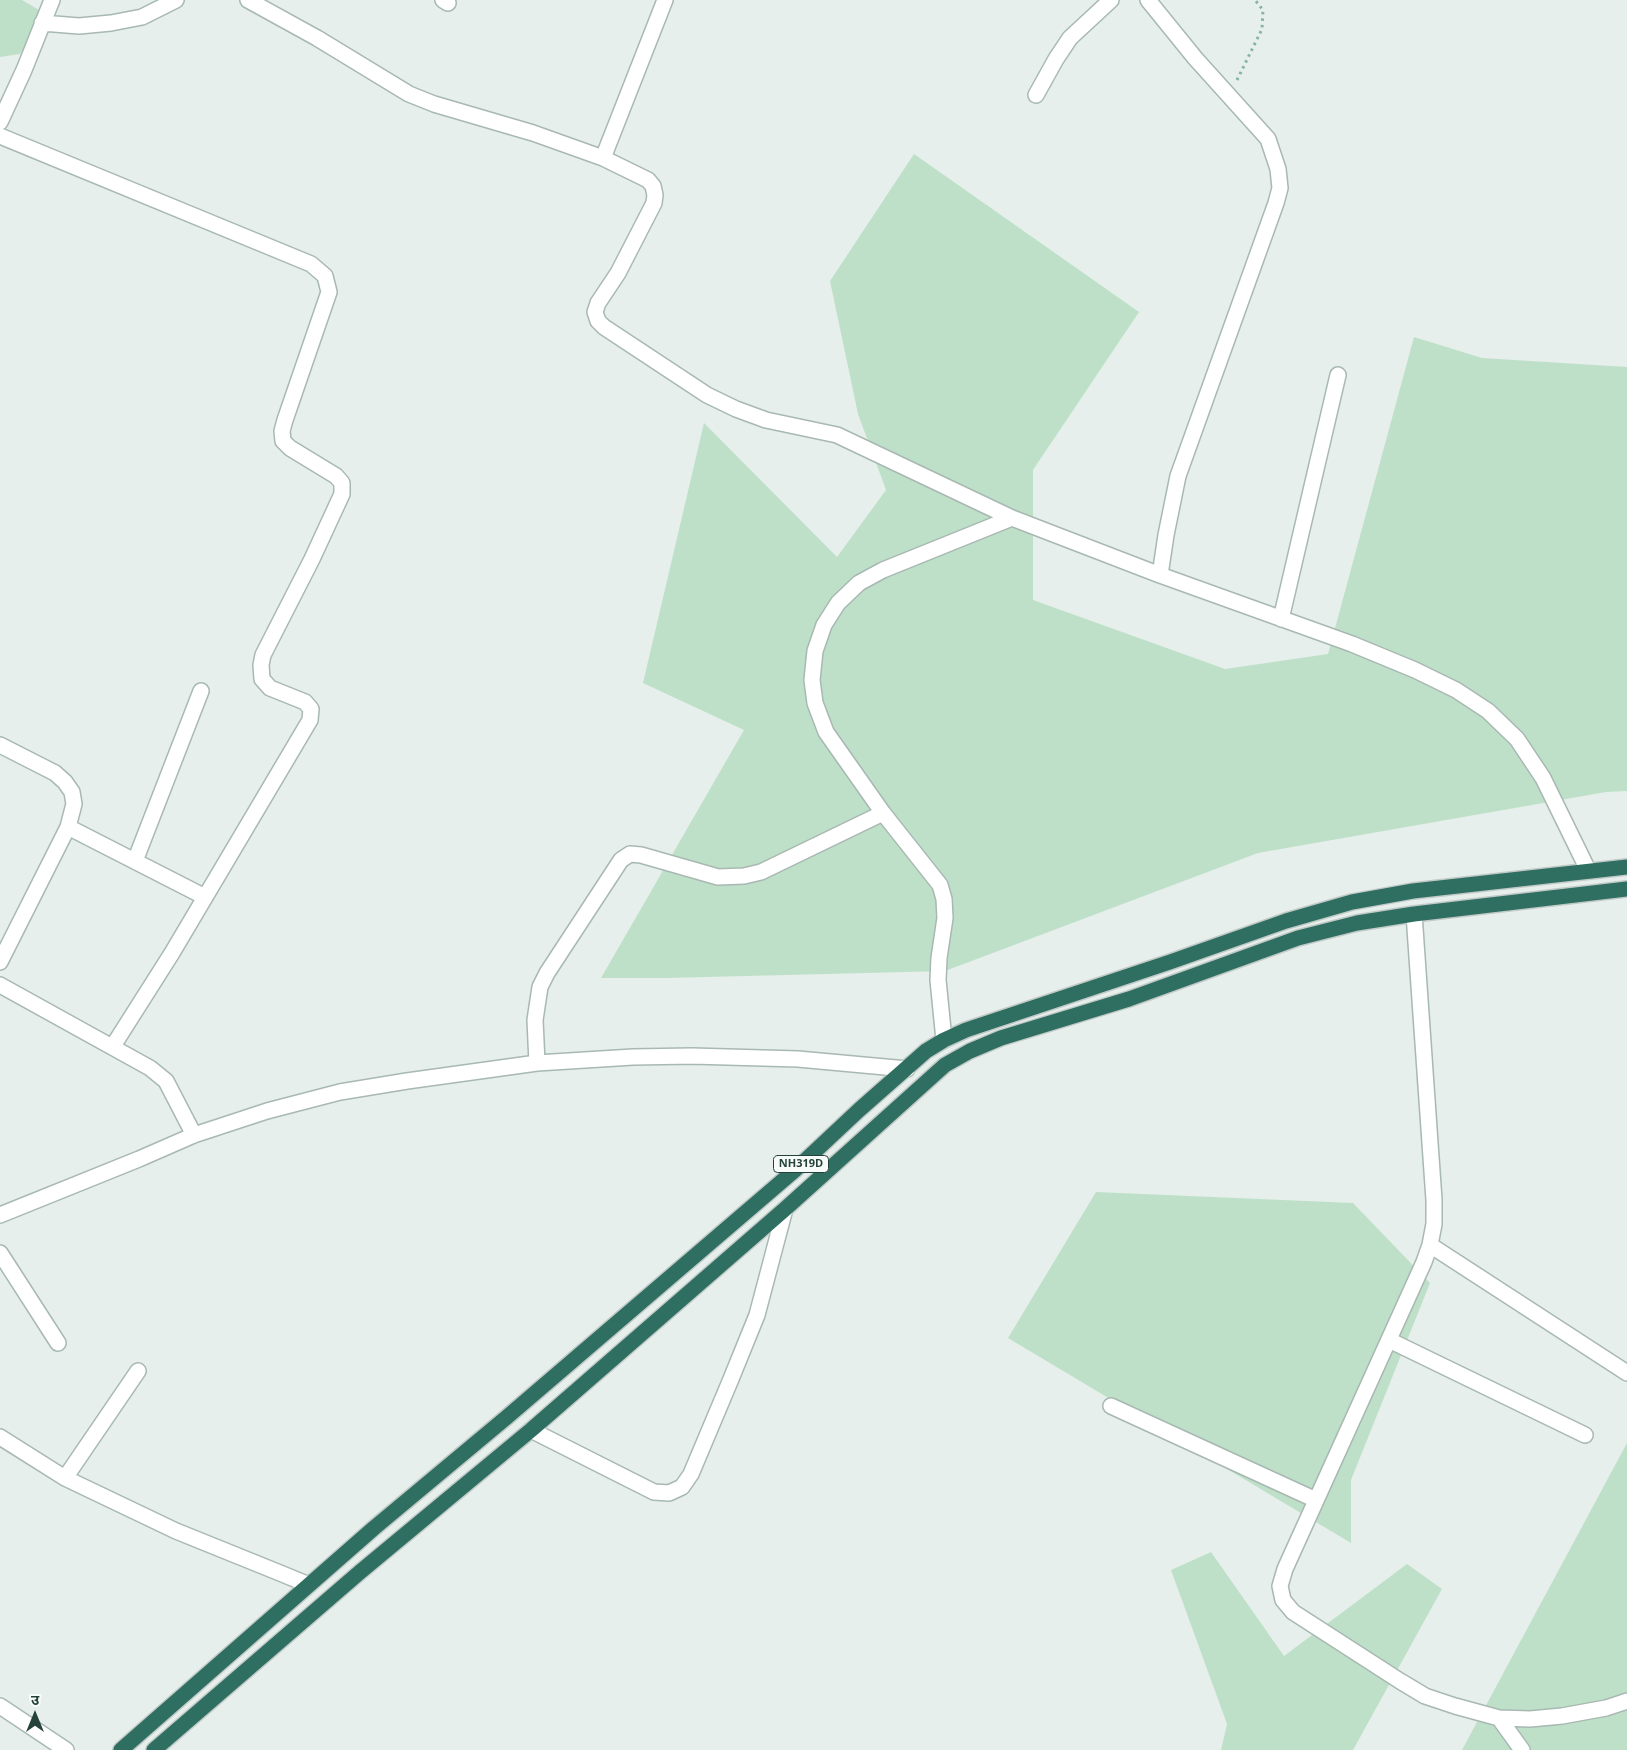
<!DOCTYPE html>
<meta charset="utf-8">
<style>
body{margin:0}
#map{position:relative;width:1627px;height:1750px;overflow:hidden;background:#e6efeb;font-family:"Open Sans","Noto Sans Devanagari",sans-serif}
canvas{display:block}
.north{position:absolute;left:10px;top:1690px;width:50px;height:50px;-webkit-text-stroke:4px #f7fbf9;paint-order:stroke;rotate:0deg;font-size:14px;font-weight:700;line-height:20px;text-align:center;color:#24423a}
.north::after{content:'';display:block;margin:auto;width:18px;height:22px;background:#24423a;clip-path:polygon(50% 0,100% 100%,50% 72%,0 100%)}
</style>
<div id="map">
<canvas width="1627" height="1750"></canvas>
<div class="north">उ</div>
</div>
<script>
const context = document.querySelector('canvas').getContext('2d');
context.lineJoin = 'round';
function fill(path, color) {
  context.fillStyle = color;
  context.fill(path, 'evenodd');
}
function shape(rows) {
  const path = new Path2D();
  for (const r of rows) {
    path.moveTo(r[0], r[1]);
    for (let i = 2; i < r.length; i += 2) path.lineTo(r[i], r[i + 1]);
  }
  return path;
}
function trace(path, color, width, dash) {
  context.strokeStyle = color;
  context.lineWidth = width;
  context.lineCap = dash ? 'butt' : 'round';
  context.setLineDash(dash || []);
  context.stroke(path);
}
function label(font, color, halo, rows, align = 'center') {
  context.font = font + ' "Open Sans",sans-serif';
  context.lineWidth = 4;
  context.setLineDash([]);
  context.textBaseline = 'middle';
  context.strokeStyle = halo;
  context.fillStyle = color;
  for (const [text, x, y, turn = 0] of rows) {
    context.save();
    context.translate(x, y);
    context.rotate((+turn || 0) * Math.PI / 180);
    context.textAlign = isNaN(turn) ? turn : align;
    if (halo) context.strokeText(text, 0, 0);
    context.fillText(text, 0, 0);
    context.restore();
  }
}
fill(shape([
 [0,0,22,0,46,14,20,54,0,57],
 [914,154,1139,312,1033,470,1033,600,1225,669,1328,654,1414,337,1482,358,1627,367,1627,791,1606,792,1258,853,945,971,667,978,601,978,744,730,643,683,704,423,837,557,886,490,858,414,830,281],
 [1096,1192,1353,1203,1430,1283,1351,1480,1351,1543,1008,1338],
 [1627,1443,1627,1750,1462,1750],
 [1211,1552,1284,1656,1407,1564,1442,1589,1353,1750,1221,1750,1227,1724,1171,1570]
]), '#bfe0c8');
const minor = shape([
 [248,0,317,38,409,94,434,104,533,133,603,158,648,180,653,186,655,195,654,203,618,273,598,303,595,312,598,321,604,327,707,395,736,409,766,420,837,435,1012,518,1160,575,1352,644,1415,670,1456,690,1488,711,1517,739,1543,778,1588,870],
 [443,0,448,3],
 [1148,0,1195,58,1268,139,1278,169,1280,188,1276,203,1178,476,1166,535,1160,575],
 [42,23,79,26,111,23,142,17,176,0],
 [1036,95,1056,59,1070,38,1111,0],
 [0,122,24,70,52,0],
 [0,136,311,264,325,276,329,292,285,420,282,431,283,441,290,448,336,476,342,483,342,494,312,559,263,655,261,665,262,679,270,688,305,702,311,709,310,720,172,953,113,1046],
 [603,158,665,0],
 [1281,619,1338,375],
 [0,745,55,773,65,782,72,792,74,804,68,827,0,962],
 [68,827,205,897],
 [135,861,201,691],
 [1414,914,1434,1200,1434,1224,1430,1245,1424,1262,1285,1569,1280,1586,1283,1600,1293,1612,1400,1681,1425,1696,1455,1706,1499,1718,1530,1719,1562,1716,1606,1708,1627,1701],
 [0,985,150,1068,166,1081,194,1135],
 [944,1040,938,980,939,958,945,918,944,899,940,885,883,813,826,732,815,703,812,680,815,651,824,625,838,603,859,583,883,570,1012,518],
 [537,1063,535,1020,540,987,547,973,621,860,630,854,641,855,718,877,744,876,761,872,883,813],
 [0,1215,139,1159,194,1135,267,1111,340,1092,407,1081,537,1063,633,1057,692,1056,798,1059,907,1069],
 [1430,1245,1627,1373],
 [0,1253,58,1343],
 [1389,1340,1585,1435],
 [1111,1406,1316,1500],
 [531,1430,654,1492,669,1493,682,1487,691,1474,731,1379,757,1315,785,1209],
 [0,1437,65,1478,176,1531,280,1573,309,1585],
 [65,1478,138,1371],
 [0,1706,66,1750],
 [1499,1718,1522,1750]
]);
const highway = shape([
 [121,1750,374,1528,507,1417,795,1170,859,1110,926,1051,944,1040,966,1030,1170,962,1286,921,1352,902,1413,891,1627,867],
 [154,1750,360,1572,531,1430,785,1209,945,1065,970,1051,1001,1038,1129,999,1298,938,1357,923,1414,914,1627,889]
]);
trace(minor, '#a8b8b2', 18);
trace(highway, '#c2cac8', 18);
trace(shape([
 [1237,80,1262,29,1263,10,1255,0]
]), '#86b3a5', 3, [2.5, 4]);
trace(minor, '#fff', 15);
trace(highway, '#2f6f62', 15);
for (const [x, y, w] of [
 [801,1164,55]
]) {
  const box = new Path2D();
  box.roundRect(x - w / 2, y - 8.5, w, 17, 4);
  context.fillStyle = '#f7fbf9';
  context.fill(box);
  trace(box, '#24423a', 1);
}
label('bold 11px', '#24423a', null, [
 ["NH319D",801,1164]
]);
</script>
